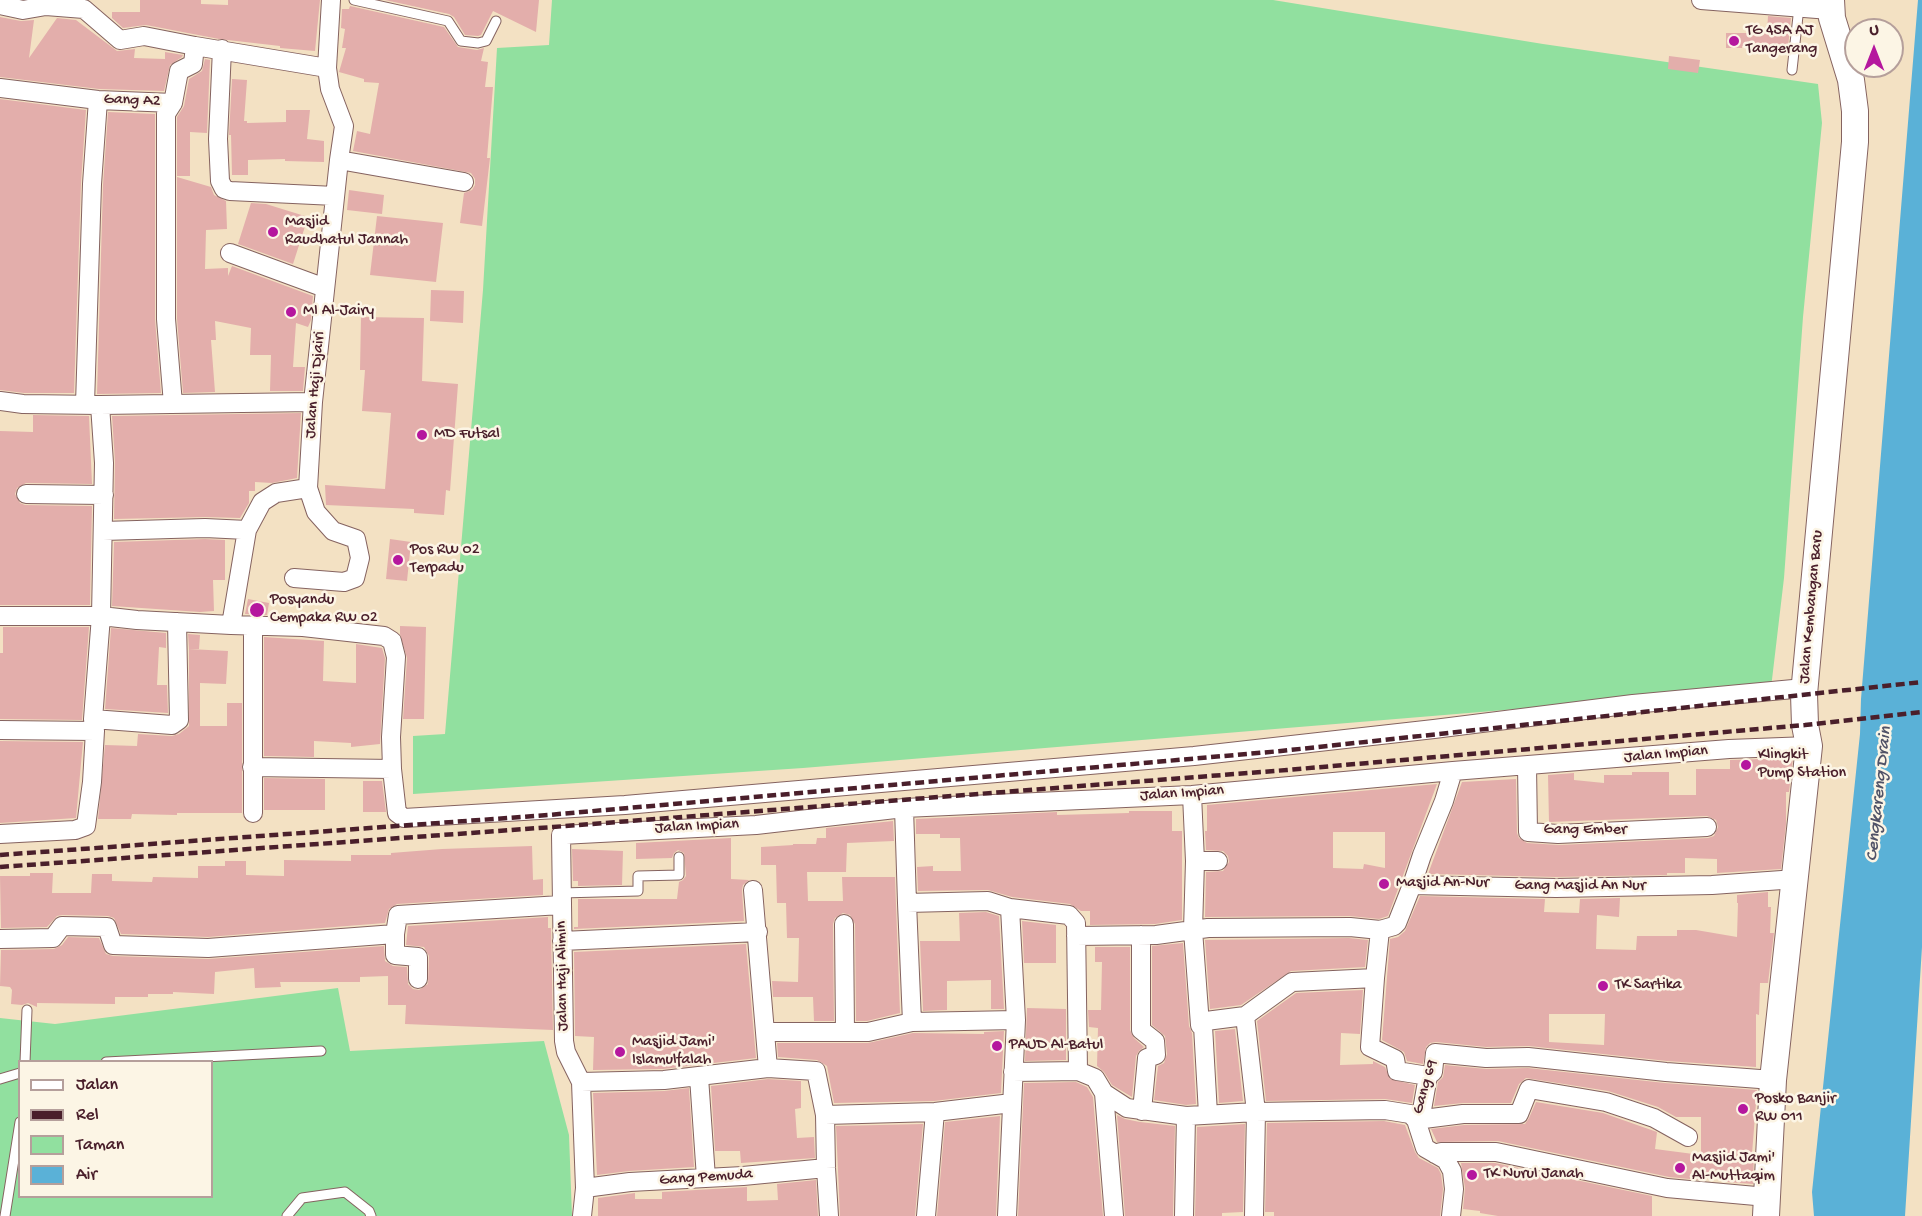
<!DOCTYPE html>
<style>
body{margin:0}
#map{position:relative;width:1922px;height:1216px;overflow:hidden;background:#f3e1c3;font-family:"Gochi Hand",sans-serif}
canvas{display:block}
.legend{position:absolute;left:18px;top:1060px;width:195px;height:138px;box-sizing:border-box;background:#fcf5e5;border:2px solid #b59f9b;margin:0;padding:8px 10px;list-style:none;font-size:18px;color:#4a1f2b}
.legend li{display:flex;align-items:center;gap:12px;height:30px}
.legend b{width:30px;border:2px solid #b59f9b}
.north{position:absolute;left:1844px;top:18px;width:60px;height:60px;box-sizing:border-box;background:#fcf5e5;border:2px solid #b59f9b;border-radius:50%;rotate:0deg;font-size:16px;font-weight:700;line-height:24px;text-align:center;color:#4a1f2b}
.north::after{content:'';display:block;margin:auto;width:21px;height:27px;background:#b5179e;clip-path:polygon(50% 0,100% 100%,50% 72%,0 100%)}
</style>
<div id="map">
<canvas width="1922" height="1216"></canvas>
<ul class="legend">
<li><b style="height:8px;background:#fff"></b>Jalan</li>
<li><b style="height:8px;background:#4a1f2b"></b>Rel</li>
<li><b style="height:16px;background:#91e09f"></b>Taman</li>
<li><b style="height:16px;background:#5ab1d7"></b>Air</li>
</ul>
<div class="north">U</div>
</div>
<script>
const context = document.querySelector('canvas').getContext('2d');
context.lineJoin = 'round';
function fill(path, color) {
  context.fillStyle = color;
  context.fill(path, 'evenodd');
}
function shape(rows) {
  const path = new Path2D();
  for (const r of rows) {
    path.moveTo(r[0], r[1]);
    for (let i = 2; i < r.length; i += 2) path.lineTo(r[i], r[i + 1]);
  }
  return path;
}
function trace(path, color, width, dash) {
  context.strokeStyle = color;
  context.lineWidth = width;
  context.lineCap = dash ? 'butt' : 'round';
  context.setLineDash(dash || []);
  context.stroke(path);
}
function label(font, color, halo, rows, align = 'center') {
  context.font = font + ' "Gochi Hand",sans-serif';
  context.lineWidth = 5;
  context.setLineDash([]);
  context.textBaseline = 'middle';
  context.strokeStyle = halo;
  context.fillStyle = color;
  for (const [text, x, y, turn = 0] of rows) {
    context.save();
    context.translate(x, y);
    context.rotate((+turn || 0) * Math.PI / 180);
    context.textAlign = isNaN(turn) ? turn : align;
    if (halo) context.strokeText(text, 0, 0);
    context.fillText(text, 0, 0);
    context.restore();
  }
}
fill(shape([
 [552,0,1273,0,1543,44,1818,84,1822,123,1803,317,1784,578,1771,688,803,768,413,794,413,736,445,734,483,290,497,48,549,45],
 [338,988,350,1051,544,1041,569,1135,572,1216,0,1216,0,1018,55,1024],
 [20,1062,212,1062,212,1196,20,1196]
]), '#91e09f');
fill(shape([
 [1918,0,1922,0,1922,947,1905,1216,1814,1216,1812,1192,1860,734,1861,699]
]), '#5ab1d7');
fill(shape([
 [140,0,201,0,201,4,228,5,228,0,320,0,315,51,280,48,280,46,219,39,146,25,123,28,112,18,112,12,140,12],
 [385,0,539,0,536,32,493,11,481,35,478,36,465,35,454,17,449,14],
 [350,6,444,27,458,47,477,50,484,48,481,61,488,62,485,87,493,87,487,158,490,158,482,226,460,223,464,193,472,190,475,185,475,179,471,173,353,151,357,131,370,134,379,83,364,82,364,79,339,72,346,48,342,48,345,29,341,28,342,9,349,9],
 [1768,16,1791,18,1788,47,1742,46,1742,48,1726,48,1726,33,1767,33],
 [0,17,21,21,34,20,29,58,57,18,76,20,117,51,135,49,134,58,165,59,165,52,183,55,182,57,170,65,164,91,99,89,0,77],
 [1669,56,1700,60,1698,73,1668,69],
 [205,59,210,60,207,133,190,132,190,176,177,176,177,117,184,106,189,79,202,71],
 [232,79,247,80,244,121,247,121,247,123,286,122,286,110,310,110,307,139,324,141,324,162,285,161,285,159,248,160,248,175,232,175,231,135,229,135],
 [0,99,86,110,81,183,74,393,24,393,0,390],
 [108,112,155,114,155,319,161,393,97,394,103,185],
 [177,177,211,187,214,195,226,201,227,229,206,230,205,269,228,268,228,276,232,266,313,296,311,320,308,327,296,323,293,367,305,367,303,391,270,391,271,355,250,355,251,328,215,321,216,340,211,340,215,392,183,393,177,319],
 [349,190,384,195,382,214,347,210],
 [251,203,266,204,308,217,293,264,238,244],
 [377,216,443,223,436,282,370,275],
 [431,290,464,291,463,323,430,321],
 [361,317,424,318,422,381,458,384,450,491,446,490,444,515,414,513,414,509,326,505,325,485,385,489,391,413,362,411,365,370,360,370],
 [301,413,297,478,272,483,255,482,255,491,249,491,249,503,240,518,205,517,114,519,115,462,112,416],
 [33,415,89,416,92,484,26,483,17,488,15,494,20,503,25,505,92,506,90,605,0,605,0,431,33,432],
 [205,539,225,540,225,580,213,580,214,611,200,612,112,606,114,542],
 [390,539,411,542,407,581,386,579],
 [248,599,269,603,267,615,245,614],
 [400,626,426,627,424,719,403,719,407,658,400,634],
 [3,627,89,627,82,720,0,719,0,653,3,653],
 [111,628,166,633,166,648,159,647,157,685,167,685,168,713,105,709],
 [188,634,200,635,199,649,189,649],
 [264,637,324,641,323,681,356,683,356,644,382,648,385,658,380,744,351,747,351,743,314,741,314,757,264,756],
 [189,649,228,651,226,684,200,683,200,726,227,726,227,703,242,703,242,813,177,813,177,815,132,814,131,819,98,819,105,745,137,746,138,734,172,736,179,734,189,726],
 [0,741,83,742,76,818,0,823],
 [1793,758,1789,792,1786,792,1786,824,1781,869,1717,873,1717,859,1685,858,1685,873,1667,873,1667,875,1556,877,1428,874,1462,782,1516,779,1517,833,1519,838,1527,843,1559,845,1708,838,1714,836,1718,827,1716,820,1707,816,1549,822,1548,775,1574,773,1574,780,1604,783,1604,775,1632,775,1632,772,1669,772,1669,795,1696,795,1696,769,1730,769,1730,760],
 [264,778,325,779,325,810,264,810],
 [363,781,382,781,386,812,363,812],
 [1437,784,1388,916,1379,919,1350,916,1205,917,1206,872,1223,871,1229,862,1228,856,1223,851,1206,850,1205,831,1207,831,1207,805],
 [1333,832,1385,832,1385,868,1364,864,1363,869,1333,868],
 [1129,811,1172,811,1172,831,1182,831,1182,920,1155,924,1090,925,1090,911,1081,911,1070,904,1012,897,988,890,918,891,917,867,933,866,933,871,961,871,960,838,940,838,940,834,916,834,916,819,1057,812,1057,815,1129,813],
 [893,821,894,841,847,843,846,872,807,872,808,901,843,901,842,877,895,877,900,1013,867,1021,856,1021,855,924,850,915,843,913,835,918,833,924,834,1021,814,1021,813,997,773,997,772,981,798,982,799,938,787,938,786,903,777,903,776,865,761,865,761,847,793,845,793,844,816,844,817,838,826,838,826,828],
 [731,838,731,879,749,880,743,885,742,890,744,921,574,929,574,927,578,927,578,899,677,899,679,882,683,880,686,876,684,853,678,850,674,853,672,858,636,859,636,843],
 [532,846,533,880,543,879,543,895,397,904,389,909,385,923,208,937,121,934,114,918,108,916,62,915,57,916,47,927,1,928,0,876,30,876,30,873,53,873,52,893,91,893,92,874,112,874,112,881,152,882,153,877,198,878,198,866,225,866,225,861,246,861,246,875,284,876,284,860,351,861,351,855,391,855,391,853,442,849],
 [572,849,623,851,622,885,578,886,578,881,573,881],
 [1768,892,1768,907,1771,907,1770,933,1774,933,1768,983,1760,983,1759,1015,1756,1014,1756,1067,1667,1061,1529,1046,1486,1047,1436,1042,1430,1043,1426,1047,1423,1064,1407,1061,1404,1052,1382,1040,1390,939,1398,937,1405,931,1420,896,1545,899,1544,912,1579,913,1580,899,1620,898,1619,917,1597,915,1596,949,1636,950,1637,936,1677,936,1677,930,1696,930,1737,937,1738,903,1737,903,1737,895],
 [1549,1014,1605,1014,1604,1045,1549,1042],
 [986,912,999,916,1004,1009,991,1009,991,980,947,981,947,1010,923,1011,920,941,960,941,959,913],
 [548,917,548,928,551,928,553,1030,405,1024,406,1005,388,1005,388,976,360,977,360,982,280,982,281,987,255,988,254,968,215,972,214,994,173,992,173,994,148,994,148,997,115,997,115,1004,37,1003,37,1007,28,1003,22,1005,11,1004,12,990,10,987,0,986,1,950,54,949,62,945,68,937,99,938,106,954,113,956,208,959,384,946,385,961,393,966,407,967,408,984,413,989,419,990,428,984,429,956,424,947,406,945,408,926],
 [1022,921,1056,925,1056,963,1024,963],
 [1349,938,1368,940,1365,967,1291,971,1241,1005,1210,1009,1205,940],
 [1183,943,1189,1026,1192,1033,1196,1104,1186,1105,1154,1100,1158,1066,1164,1063,1167,1054,1165,1036,1152,1025,1152,946],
 [746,944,756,1058,663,1069,593,1070,594,1037,575,1036,574,952],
 [1095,947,1130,947,1130,1030,1134,1038,1144,1047,1139,1051,1136,1056,1132,1097,1112,1085,1104,1072,1097,1066,1098,1028,1089,1027,1088,1010,1101,1010,1102,962,1095,962],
 [1363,990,1360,1034,1341,1033,1340,1065,1373,1064,1373,1061,1385,1067,1390,1079,1415,1085,1412,1103,1385,1099,1266,1101,1257,1021,1296,993],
 [1027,1008,1066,1009,1066,1060,1025,1061],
 [1235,1029,1243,1101,1219,1103,1215,1031],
 [1004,1031,1001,1093,934,1101,834,1103,827,1066,817,1060,778,1057,777,1043,868,1043,913,1033,984,1034,984,1032],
 [1445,1065,1486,1069,1528,1068,1665,1083,1757,1090,1752,1154,1754,1154,1753,1184,1727,1182,1727,1175,1701,1173,1700,1180,1669,1177,1498,1141,1437,1142,1431,1129,1464,1125,1525,1124,1529,1118,1536,1102,1603,1113,1657,1132,1655,1149,1701,1155,1701,1117,1676,1117,1658,1107,1608,1091,1526,1078,1519,1084,1511,1103,1463,1103,1434,1106,1438,1082,1443,1077],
 [768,1079,801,1081,801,1108,795,1109,797,1138,814,1137,815,1158,741,1163,740,1151,715,1151,711,1086],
 [1076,1082,1087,1087,1093,1097,1103,1216,1018,1216,1024,1083],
 [689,1088,694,1167,629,1171,597,1175,593,1093,664,1091],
 [1117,1115,1125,1119,1140,1122,1175,1126,1173,1216,1125,1216],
 [1000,1116,996,1216,937,1216,945,1122],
 [1384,1121,1405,1125,1415,1152,1419,1158,1438,1168,1441,1174,1443,1189,1440,1216,1274,1216,1274,1212,1265,1212,1267,1123],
 [923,1124,915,1216,840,1216,836,1126],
 [1245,1124,1243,1212,1222,1213,1222,1216,1195,1216,1197,1127],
 [1461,1163,1495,1163,1652,1196,1652,1216,1498,1216,1480,1213,1480,1211,1463,1209,1465,1188],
 [816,1180,818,1216,598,1216,598,1198,635,1193,635,1199,662,1199,662,1192,747,1187,747,1201,778,1200,777,1184]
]), '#e3aeab');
const service = shape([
 [354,0,448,21,461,41,478,43,486,41,496,21],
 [1792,70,1799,7],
 [561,893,638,891,638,876,679,875,679,857],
 [25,1062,27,1010],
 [106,1062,321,1051],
 [0,1079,20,1073],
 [5,1216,20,1122],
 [287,1216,302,1198,345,1192,369,1211,371,1216]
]);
const minor = shape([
 [1701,0,1830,10],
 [0,5,23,10,46,6,84,9,120,40,144,36,195,46],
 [222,49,218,139,220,181,224,189,230,191,335,196],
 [0,88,98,100,173,103,179,71,193,64,195,46,327,68],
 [173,103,166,114,166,319,173,404],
 [339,160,464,182],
 [230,253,325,288],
 [0,401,23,404,100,405,313,402],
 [85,404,92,184,98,100],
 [26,494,104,495],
 [103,531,205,528,247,530],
 [294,578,344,582,355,578,360,558,356,539,333,531,316,512,308,488],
 [0,616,101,616,137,620,231,625,303,627,384,636,392,641,396,657,391,737,392,769,397,813,404,818,625,805,1194,756,1434,729,1633,704,1804,688],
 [231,625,247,530,262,502,276,493,308,488,313,402,339,160,344,126,330,89,327,68,331,0],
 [93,719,172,725,179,720,177,622],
 [0,730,95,731],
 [1527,766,1528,832,1558,834,1707,827],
 [252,767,392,769],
 [1453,771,1444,801,1422,855,1412,885,1556,888,1712,885,1796,879],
 [1192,795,1195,861],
 [904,808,907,903,988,901,1010,908,1069,915,1076,923,1078,1071],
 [253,813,253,626],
 [0,834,75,830,86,826,92,782,95,731,93,719,101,616,104,463,100,405],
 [753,890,768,1068],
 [907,903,912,1022],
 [844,924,845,1032],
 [395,934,395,955,418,957,418,979],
 [1141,935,1141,1030,1155,1041,1156,1055,1147,1058,1142,1111],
 [1076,936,1156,935,1208,928,1350,927,1380,930,1394,926,1397,923,1412,885],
 [0,939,53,938,62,926,107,927,113,945,208,948,395,934,398,915,561,905],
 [562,941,758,932],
 [1375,978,1370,1047,1395,1059,1397,1071,1428,1076],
 [1245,1016,1256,1112,1254,1216],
 [1203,1026,1206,1021,1245,1016,1292,982,1375,978,1380,930],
 [765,1032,868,1032,912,1022,1016,1020],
 [1013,1072,1078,1071,1095,1078,1104,1093,1127,1108,1186,1116,1256,1112,1385,1110,1410,1114,1416,1120,1425,1148,1446,1160,1452,1171,1454,1189,1451,1216],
 [699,1077,706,1178],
 [581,1082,664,1080,768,1068,816,1071,825,1115],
 [1104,1093,1114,1216],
 [1208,1114,1203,1026,1200,1025,1193,930,1195,861,1218,861],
 [1416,1120,1422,1110,1428,1076,1433,1072,1435,1053,1486,1058,1528,1057,1666,1072,1773,1080],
 [1416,1120,1463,1114,1519,1114,1529,1089,1606,1102,1654,1118,1688,1137],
 [1435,1154,1441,1152,1496,1152,1667,1188,1767,1197],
 [585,1188,630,1182,743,1176,826,1168],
 [582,1216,585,1188,581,1082,566,1052,564,1041,561,835,756,825,904,808,1192,795,1453,771,1729,749,1809,746],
 [829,1216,826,1168,825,1115,935,1112,1012,1103],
 [926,1216,935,1112],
 [1007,1216,1016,1020,1010,908],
 [1184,1216,1186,1116]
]);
const secondary = shape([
 [1766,1216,1773,1080,1809,746,1805,725,1804,694,1855,142,1855,111,1851,80,1832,18,1831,0]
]);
trace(service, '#856360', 11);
trace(minor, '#856360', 20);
trace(secondary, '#856360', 28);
trace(service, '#fff', 9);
trace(minor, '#fff', 18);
trace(secondary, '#fff', 26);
trace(shape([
 [0,855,548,815,1281,751,1922,682],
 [0,867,553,827,1287,770,1805,725,1922,712]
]), '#4a1f2b', 4.5, [9, 4.5]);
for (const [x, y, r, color] of [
 [1734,41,6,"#b5179e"],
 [273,232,6,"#b5179e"],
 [291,312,6,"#b5179e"],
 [422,435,6,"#b5179e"],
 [398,560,6,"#b5179e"],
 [257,610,8,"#b5179e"],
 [1746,765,6,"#b5179e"],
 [1384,884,6,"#b5179e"],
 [1603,986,6,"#b5179e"],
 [997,1046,6,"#b5179e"],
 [620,1052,6,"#b5179e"],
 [1743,1109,6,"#b5179e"],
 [1680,1168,6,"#b5179e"],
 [1472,1175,6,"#b5179e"]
]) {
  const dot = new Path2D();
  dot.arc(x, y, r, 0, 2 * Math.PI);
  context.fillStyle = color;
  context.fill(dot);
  trace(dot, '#fcf5e5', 2);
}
label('16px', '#4a1f2b', '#fcf5e5', [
 ["TG 45A AJ",1746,32],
 ["Tangerang",1746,50],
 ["Masjid",285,223],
 ["Raudhatul Jannah",285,241],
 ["MI Al-Jairy",303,312],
 ["MD Futsal",434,435],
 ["Pos RW 02",410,551],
 ["Terpadu",410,569],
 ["Posyandu",270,601],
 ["Cempaka RW 02",270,619],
 ["Klingkit",1758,756],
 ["Pump Station",1758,774],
 ["Masjid An-Nur",1396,884],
 ["TK Sartika",1615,986],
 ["Masjid Jami'",632,1043],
 ["Islamulfalah",632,1061],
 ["PAUD Al-Batul",1009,1046],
 ["Posko Banjir",1755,1100],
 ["RW 011",1755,1118],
 ["Masjid Jami'",1692,1159],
 ["Al-Muttaqim",1692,1177],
 ["TK Nurul Janah",1484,1175]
], 'left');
label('16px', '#4a1f2b', '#fcf5e5', [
 ["Gang A2",132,101,2],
 ["Jalan Haji Djairi",316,385,-85],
 ["Jalan Kembangan Baru",1812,607,-85],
 ["Jalan Impian",1666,755,-5],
 ["Jalan Impian",1182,794,-4],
 ["Jalan Impian",697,827,-3],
 ["Gang Ember",1585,831],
 ["Gang Masjid An Nur",1580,887],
 ["Jalan Haji Alimin",563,976,-91],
 ["Gang 69",1426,1087,-74],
 ["Gang Pemuda",706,1178,-4]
]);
label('italic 18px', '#505267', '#fcf5e5', [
 ["Cengkareng Drain",1880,794,-84]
]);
</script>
